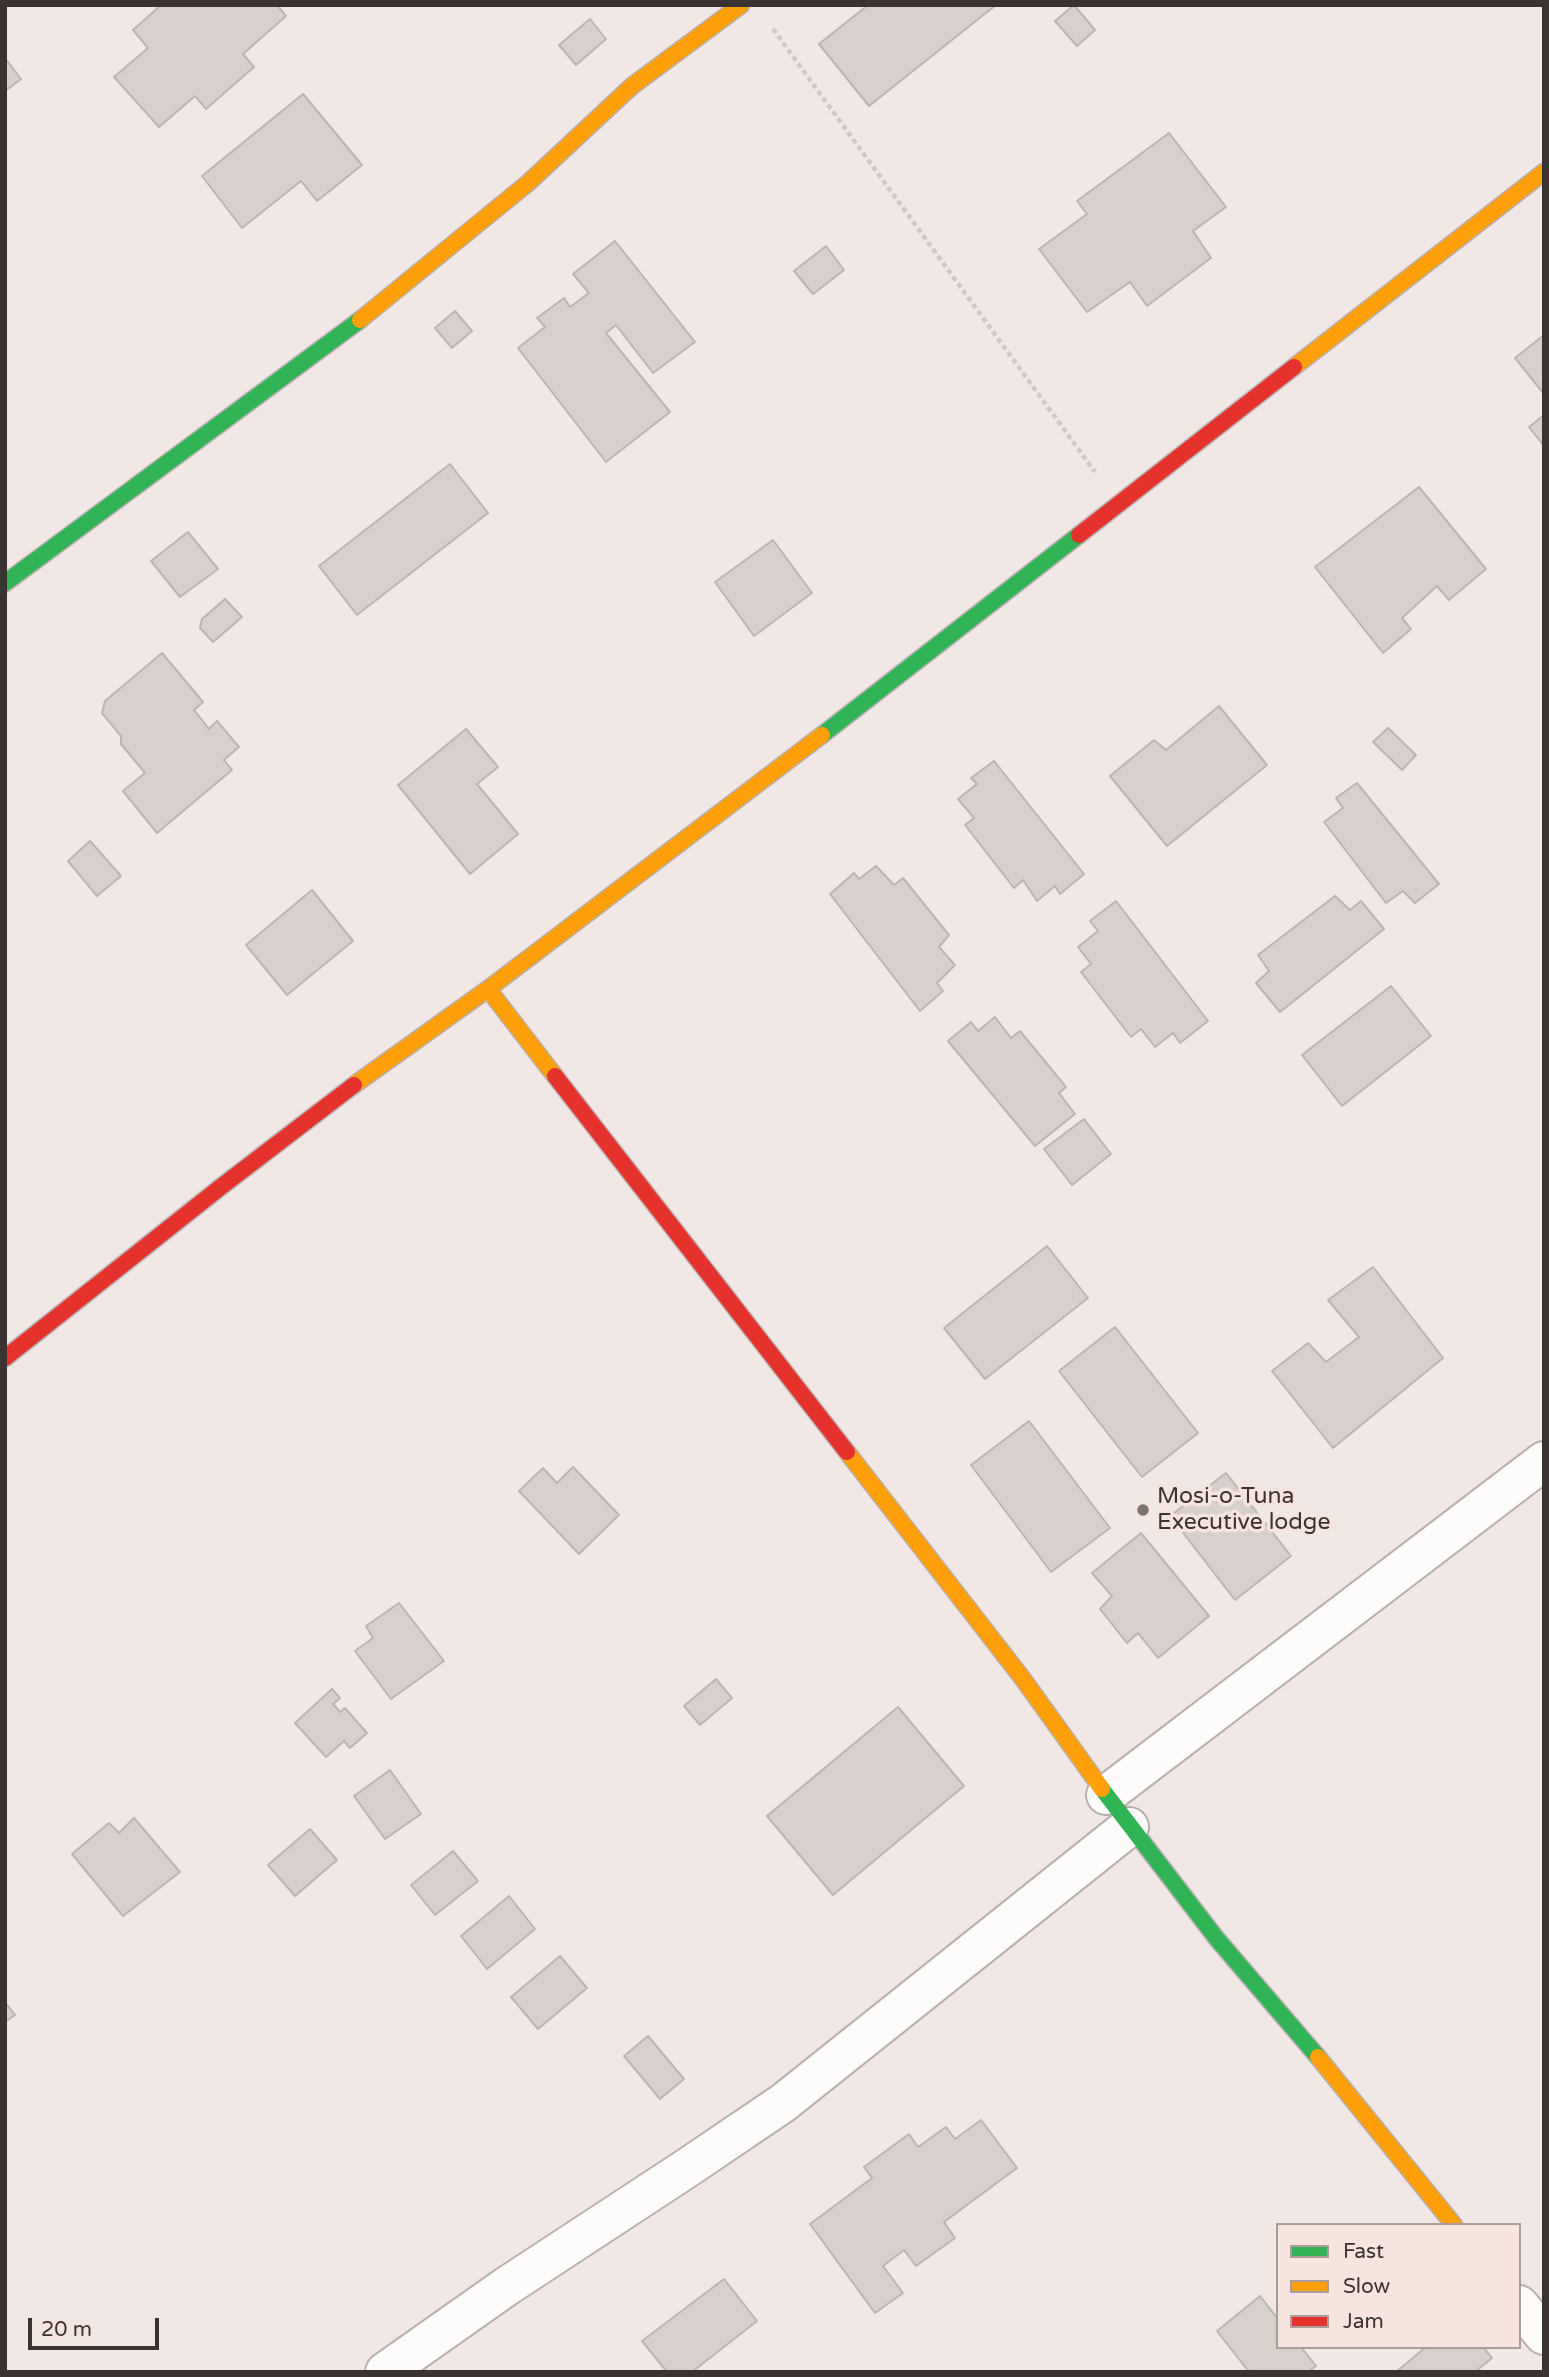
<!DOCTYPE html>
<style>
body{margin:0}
#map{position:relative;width:1549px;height:2377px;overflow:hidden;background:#f1e8e5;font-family:"Varela Round",sans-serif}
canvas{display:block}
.frame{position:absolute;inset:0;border:7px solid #3a3331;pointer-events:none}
.legend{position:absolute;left:1276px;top:2223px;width:245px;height:126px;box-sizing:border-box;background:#f7e4df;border:2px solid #ab9d99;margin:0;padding:9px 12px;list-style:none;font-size:21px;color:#3a3331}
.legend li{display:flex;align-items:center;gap:14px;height:35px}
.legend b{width:35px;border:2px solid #ab9d99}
.scale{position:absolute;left:28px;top:2318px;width:131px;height:32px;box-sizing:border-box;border:4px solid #3a3331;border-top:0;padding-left:9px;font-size:21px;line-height:24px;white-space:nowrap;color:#3a3331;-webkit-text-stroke:5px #f7e4df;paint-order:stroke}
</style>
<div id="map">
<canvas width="1549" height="2377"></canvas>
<div class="frame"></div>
<ul class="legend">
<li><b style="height:9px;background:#30b455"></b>Fast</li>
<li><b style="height:9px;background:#ff9f0a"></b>Slow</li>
<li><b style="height:9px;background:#e5322d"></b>Jam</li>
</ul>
<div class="scale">20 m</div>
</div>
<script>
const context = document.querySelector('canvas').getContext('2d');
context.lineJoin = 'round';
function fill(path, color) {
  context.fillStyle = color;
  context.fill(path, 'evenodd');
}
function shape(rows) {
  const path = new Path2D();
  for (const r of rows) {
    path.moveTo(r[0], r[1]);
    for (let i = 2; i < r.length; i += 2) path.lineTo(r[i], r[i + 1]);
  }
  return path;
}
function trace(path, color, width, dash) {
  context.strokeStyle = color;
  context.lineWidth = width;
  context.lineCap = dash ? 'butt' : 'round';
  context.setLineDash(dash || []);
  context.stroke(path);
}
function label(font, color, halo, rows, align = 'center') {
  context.font = font + ' "Varela Round",sans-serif';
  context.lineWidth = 7;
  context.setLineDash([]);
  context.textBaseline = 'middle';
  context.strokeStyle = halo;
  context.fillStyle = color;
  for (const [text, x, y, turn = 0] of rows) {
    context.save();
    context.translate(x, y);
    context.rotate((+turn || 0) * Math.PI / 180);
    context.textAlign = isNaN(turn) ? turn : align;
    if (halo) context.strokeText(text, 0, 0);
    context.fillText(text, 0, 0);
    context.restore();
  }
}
const building = shape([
 [161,5,277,5,286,16,243,54,254,67,206,109,195,96,159,127,114,77,148,48,133,30,161,5],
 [868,5,996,5,869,106,819,44,868,5],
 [1074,5,1095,30,1077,46,1055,21,1074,5],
 [590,19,606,39,576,65,559,45,590,19],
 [5,58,21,79,5,91,5,58],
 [303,94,362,165,317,201,301,181,242,228,202,176,303,94],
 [1169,133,1226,207,1193,231,1211,258,1147,306,1130,282,1087,312,1039,249,1087,214,1077,201,1169,133],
 [615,241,695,342,653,373,616,325,606,333,670,412,606,462,518,348,545,327,537,318,564,298,570,307,589,293,573,274,615,241],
 [826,246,844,270,813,294,794,271,826,246],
 [455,311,472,331,452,348,435,328,455,311],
 [1544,335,1544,394,1515,358,1544,335],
 [1544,415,1544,446,1529,427,1544,415],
 [450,464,488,513,357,615,319,566,450,464],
 [1419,487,1486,569,1449,600,1437,586,1402,618,1411,629,1383,653,1315,567,1419,487],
 [188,532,218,569,180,597,151,561,188,532],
 [773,540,812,593,754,636,715,582,773,540],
 [225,599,242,617,213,642,200,628,202,619,225,599],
 [162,653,203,702,194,710,209,729,217,721,239,747,224,760,232,770,157,833,123,791,145,773,121,744,121,736,102,713,105,701,162,653],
 [1219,706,1267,765,1167,846,1110,776,1154,740,1166,750,1219,706],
 [1388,728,1416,755,1402,770,1373,742,1388,728],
 [466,729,498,767,477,784,518,834,470,874,398,785,466,729],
 [994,761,1084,874,1060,894,1055,886,1037,901,1023,880,1014,888,965,825,974,818,958,799,977,784,971,778,994,761],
 [1357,783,1439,884,1415,903,1403,891,1386,903,1324,822,1343,808,1336,798,1357,783],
 [90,841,121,876,97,896,68,861,90,841],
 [876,866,894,885,903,878,949,935,939,947,955,965,937,983,943,991,920,1011,830,894,854,873,859,879,876,866],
 [312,890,353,941,287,995,246,945,312,890],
 [1335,896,1350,910,1361,901,1384,929,1280,1012,1256,983,1269,971,1258,955,1335,896],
 [1116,901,1208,1021,1180,1043,1173,1033,1155,1047,1141,1029,1131,1037,1081,972,1091,964,1078,947,1098,931,1090,921,1116,901],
 [1391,986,1431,1036,1342,1106,1302,1055,1391,986],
 [995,1017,1011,1038,1020,1031,1066,1087,1059,1093,1075,1114,1035,1146,948,1041,971,1022,978,1031,995,1017],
 [1084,1119,1111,1154,1072,1185,1044,1149,1084,1119],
 [1047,1246,1088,1298,985,1379,944,1328,1047,1246],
 [1373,1267,1443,1358,1333,1448,1272,1371,1308,1343,1326,1362,1359,1337,1328,1300,1373,1267],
 [1115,1327,1198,1433,1142,1477,1059,1371,1115,1327],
 [1029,1421,1110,1528,1051,1572,971,1465,1029,1421],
 [573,1467,619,1515,579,1554,519,1491,543,1468,557,1483,573,1467],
 [1226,1473,1291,1556,1235,1600,1170,1516,1226,1473],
 [1141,1533,1209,1616,1158,1658,1138,1633,1127,1643,1100,1609,1112,1596,1092,1573,1141,1533],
 [399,1603,444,1661,391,1699,355,1651,373,1638,366,1626,399,1603],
 [716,1679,732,1698,700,1725,684,1706,716,1679],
 [332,1689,340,1698,333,1704,340,1712,345,1708,367,1733,350,1748,344,1741,326,1757,295,1723,332,1689],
 [898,1707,964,1786,833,1895,767,1816,898,1707],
 [390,1770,421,1814,385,1839,354,1796,390,1770],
 [134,1818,180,1872,123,1916,72,1854,109,1823,119,1833,134,1818],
 [310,1829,337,1860,295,1896,268,1865,310,1829],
 [453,1851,478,1881,435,1915,411,1885,453,1851],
 [509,1896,535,1929,487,1969,461,1936,509,1896],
 [560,1956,587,1988,538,2029,511,1997,560,1956],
 [5,2002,15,2015,5,2022,5,2002],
 [648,2036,684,2079,660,2099,624,2056,648,2036],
 [981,2120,1017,2168,944,2222,955,2238,916,2266,904,2250,883,2266,903,2293,875,2313,810,2224,872,2178,864,2167,909,2134,918,2147,946,2127,955,2139,981,2120],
 [724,2279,757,2321,692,2372,667,2372,642,2341,724,2279],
 [1260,2296,1278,2319,1278,2347,1301,2347,1316,2366,1308,2372,1249,2372,1217,2331,1260,2296],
 [1426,2347,1483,2347,1492,2358,1475,2372,1396,2372,1426,2347]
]);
fill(building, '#d8d0cd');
trace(building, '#bdb5b3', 2);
const street = shape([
 [1106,1795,1544,1461],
 [1519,2305,1544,2335],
 [385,2372,507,2286,687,2168,783,2103,1129,1827]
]);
const fast = shape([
 [5,583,360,320],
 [822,735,1079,535],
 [1102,1789,1217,1939,1318,2057]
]);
const slow = shape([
 [360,320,528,183,632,86,741,5],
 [1294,367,1544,172],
 [488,989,822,735],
 [354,1085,488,989,555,1076],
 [847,1452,1023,1679,1102,1789],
 [1318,2057,1454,2225]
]);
const jam = shape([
 [1079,535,1294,367],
 [555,1076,847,1452],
 [5,1358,222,1186,354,1085]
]);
trace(street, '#b8b0af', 42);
trace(fast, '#b8b0af', 19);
trace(slow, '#b8b0af', 19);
trace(jam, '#b8b0af', 19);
trace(shape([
 [773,29,1095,472]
]), '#cecac9', 4.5, [5, 3.5]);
trace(street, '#fdfcfb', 38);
trace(fast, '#30b455', 16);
trace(slow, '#ff9f0a', 16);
trace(jam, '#e5322d', 16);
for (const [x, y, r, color] of [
 [1143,1510,7,"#7a7270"]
]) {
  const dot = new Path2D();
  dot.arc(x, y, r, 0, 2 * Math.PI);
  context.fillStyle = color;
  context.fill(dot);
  trace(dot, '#f7e4df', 2.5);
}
label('23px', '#3a3331', '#f7e4df', [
 ["Mosi-o-Tuna",1157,1497],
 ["Executive lodge",1157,1523]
], 'left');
</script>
